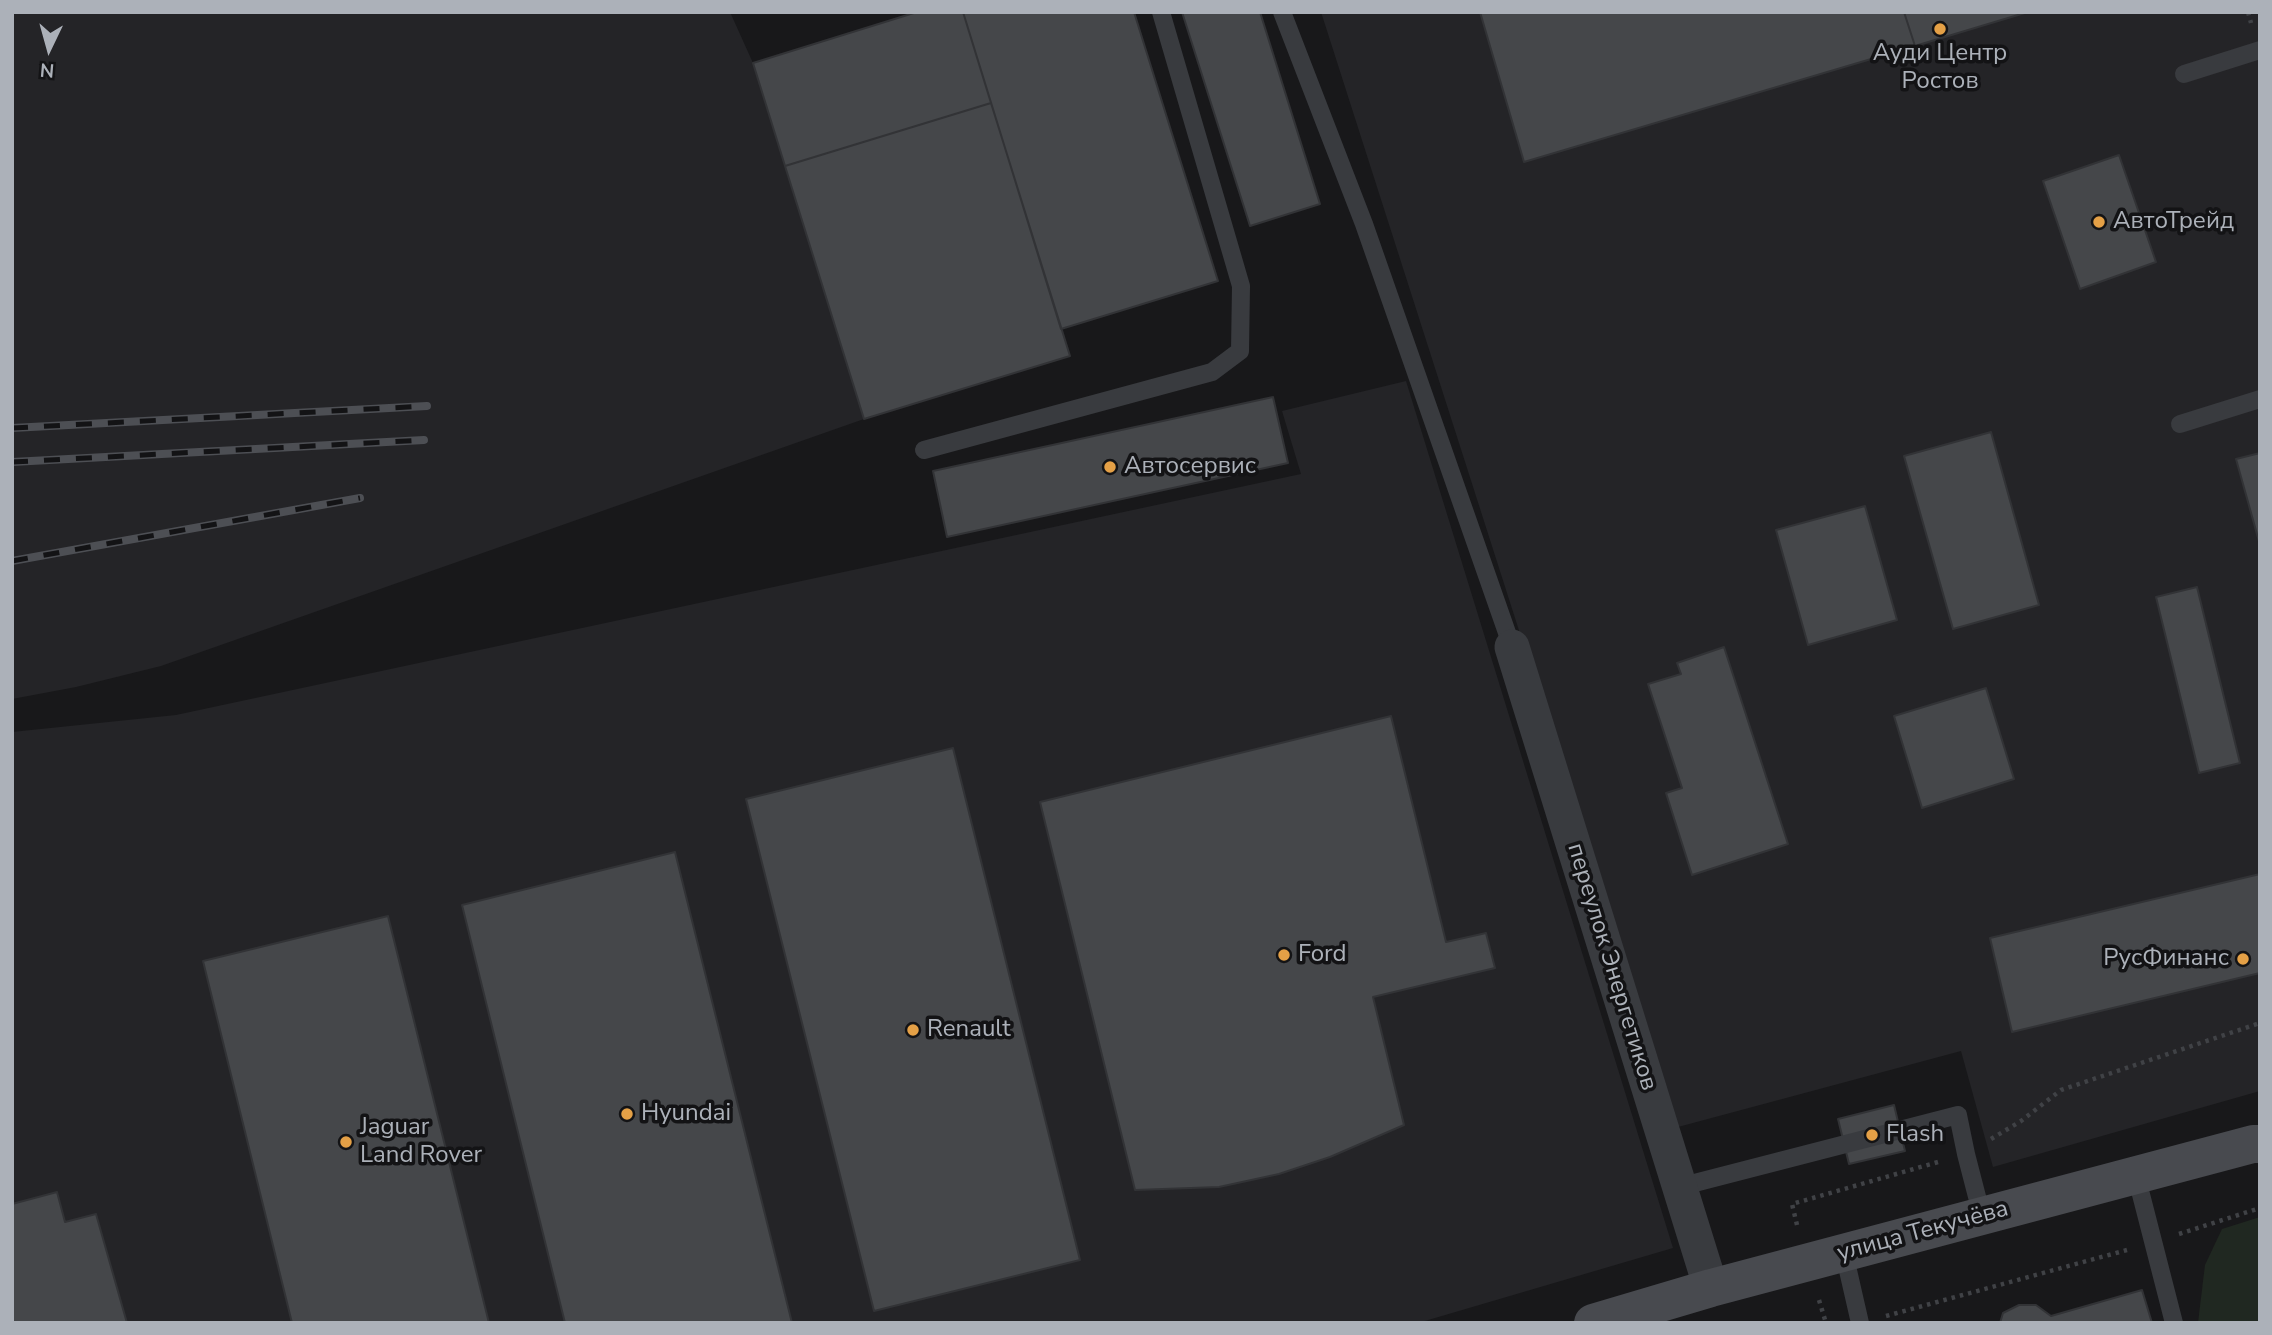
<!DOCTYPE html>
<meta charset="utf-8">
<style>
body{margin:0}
#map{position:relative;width:2272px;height:1335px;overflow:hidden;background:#18181a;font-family:"Nunito Sans",sans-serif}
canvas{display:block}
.frame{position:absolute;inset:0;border:14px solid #acb1b9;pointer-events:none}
.north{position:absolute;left:14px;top:14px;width:70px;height:70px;-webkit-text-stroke:5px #131315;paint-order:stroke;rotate:185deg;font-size:19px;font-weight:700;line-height:28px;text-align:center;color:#acb1b9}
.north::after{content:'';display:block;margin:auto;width:24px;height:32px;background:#acb1b9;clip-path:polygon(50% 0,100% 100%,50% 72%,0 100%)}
</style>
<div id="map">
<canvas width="2272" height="1335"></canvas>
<div class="frame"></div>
<div class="north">N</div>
</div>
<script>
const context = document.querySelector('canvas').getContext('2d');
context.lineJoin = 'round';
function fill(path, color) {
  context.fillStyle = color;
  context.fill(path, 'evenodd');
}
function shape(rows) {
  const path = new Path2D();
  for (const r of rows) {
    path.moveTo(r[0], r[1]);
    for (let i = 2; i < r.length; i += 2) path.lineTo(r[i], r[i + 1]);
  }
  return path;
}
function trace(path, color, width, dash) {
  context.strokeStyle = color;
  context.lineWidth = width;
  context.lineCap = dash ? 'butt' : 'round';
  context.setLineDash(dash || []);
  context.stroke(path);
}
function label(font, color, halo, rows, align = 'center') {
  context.font = font + ' "Nunito Sans",sans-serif';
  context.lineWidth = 7;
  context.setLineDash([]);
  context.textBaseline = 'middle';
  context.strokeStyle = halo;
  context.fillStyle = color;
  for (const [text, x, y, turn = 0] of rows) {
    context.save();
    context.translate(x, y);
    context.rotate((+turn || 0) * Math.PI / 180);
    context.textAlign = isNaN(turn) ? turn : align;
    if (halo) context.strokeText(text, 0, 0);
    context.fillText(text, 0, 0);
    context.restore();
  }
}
fill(shape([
 [12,12,730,12,753,63,864,419,161,666,76,687,12,699],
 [1321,12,2259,12,2260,1091,1993,1167,1961,1051,1678,1127],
 [1406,381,1673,1248,1418,1323,12,1323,12,732,176,715,1301,474,1282,411]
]), '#242427');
fill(shape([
 [2260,1217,2260,1323,2198,1323,2205,1265,2222,1229]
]), '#202821');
const building = shape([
 [917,12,963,12,991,103,785,166,753,63,917,12],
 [963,12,1134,12,1218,281,1061,329,963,12],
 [1182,12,1260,12,1320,204,1250,226,1182,12],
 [1480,12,1904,12,1915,46,1524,162,1480,12],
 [1904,12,2028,12,1915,46,1904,12],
 [991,103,1070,356,864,419,785,166,991,103],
 [2119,155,2156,262,2080,289,2043,181,2119,155],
 [1273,397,1288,463,947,537,933,471,1273,397],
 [1991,432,2039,605,1953,629,1904,456,1991,432],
 [2260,453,2260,545,2236,459,2260,453],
 [1865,506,1897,620,1808,645,1776,530,1865,506],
 [2197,587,2240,763,2199,773,2156,597,2197,587],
 [1724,647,1788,844,1692,875,1666,793,1682,788,1648,684,1681,674,1677,663,1724,647],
 [1986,688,2014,779,1922,808,1894,716,1986,688],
 [1391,716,1446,942,1486,933,1495,968,1373,997,1404,1125,1330,1157,1279,1174,1219,1187,1135,1190,1040,802,1391,716],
 [953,748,1080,1260,874,1311,746,799,953,748],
 [675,852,792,1323,565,1323,462,905,675,852],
 [2260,874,2260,973,2012,1032,1990,938,2260,874],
 [388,916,489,1323,292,1323,203,961,388,916],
 [1894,1105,1905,1151,1849,1164,1838,1119,1894,1105],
 [57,1192,65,1222,96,1214,127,1323,12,1323,12,1204,57,1192],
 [2142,1290,2152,1323,2000,1323,2003,1313,2019,1305,2036,1305,2051,1316,2142,1290]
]);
fill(building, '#45474a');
trace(building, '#323336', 2);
trace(shape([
 [2248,12,2251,23],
 [1991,1139,2021,1121,2061,1090,2260,1023],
 [1797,1225,1792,1204,1938,1162],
 [2179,1234,2260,1208],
 [1819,1300,1826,1323],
 [1886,1316,2127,1250]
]), '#404246', 4.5, [3.5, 5]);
trace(shape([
 [1282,12,1364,224,1512,647],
 [2184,74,2260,50],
 [2180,424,2260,399],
 [924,450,1212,372,1240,351,1241,286,1161,12],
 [2136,1175,2174,1323],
 [1679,1187,1958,1115,1966,1154,1982,1216],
 [1844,1253,1860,1323]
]), '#393b3f', 18);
trace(shape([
 [1512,647,1711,1288]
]), '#393b3f', 35);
trace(shape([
 [1593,1323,1711,1288,2253,1144,2260,1144]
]), '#484a4f', 38);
const rail = shape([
 [12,428,427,406],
 [12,462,424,440],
 [12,561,360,498]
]);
trace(rail, '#4d4f54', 8);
trace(rail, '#131315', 5, [16]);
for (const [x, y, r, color] of [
 [1940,29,7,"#e4a046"],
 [2099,222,7,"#e4a046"],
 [1110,467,7,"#e4a046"],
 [1284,955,7,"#e4a046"],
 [2243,959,7,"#e4a046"],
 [913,1030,7,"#e4a046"],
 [627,1114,7,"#e4a046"],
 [1872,1135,7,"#e4a046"],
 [346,1142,7,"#e4a046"]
]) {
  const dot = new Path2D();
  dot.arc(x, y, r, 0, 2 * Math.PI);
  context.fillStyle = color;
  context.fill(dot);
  trace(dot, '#131315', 2.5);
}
label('24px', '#acb1b9', '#131315', [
 ["Ауди Центр",1940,54,"center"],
 ["Ростов",1940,82,"center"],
 ["АвтоТрейд",2113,222],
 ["Автосервис",1124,467],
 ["Ford",1298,955],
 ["РусФинанс",2229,959,"right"],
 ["Renault",927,1030],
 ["Hyundai",641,1114],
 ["Jaguar",360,1128],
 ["Land Rover",360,1156],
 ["Flash",1886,1135]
], 'left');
label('24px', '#acb1b9', '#131315', [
 ["переулок Энергетиков",1611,967,73],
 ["улица Текучёва",1923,1232,-15]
]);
</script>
